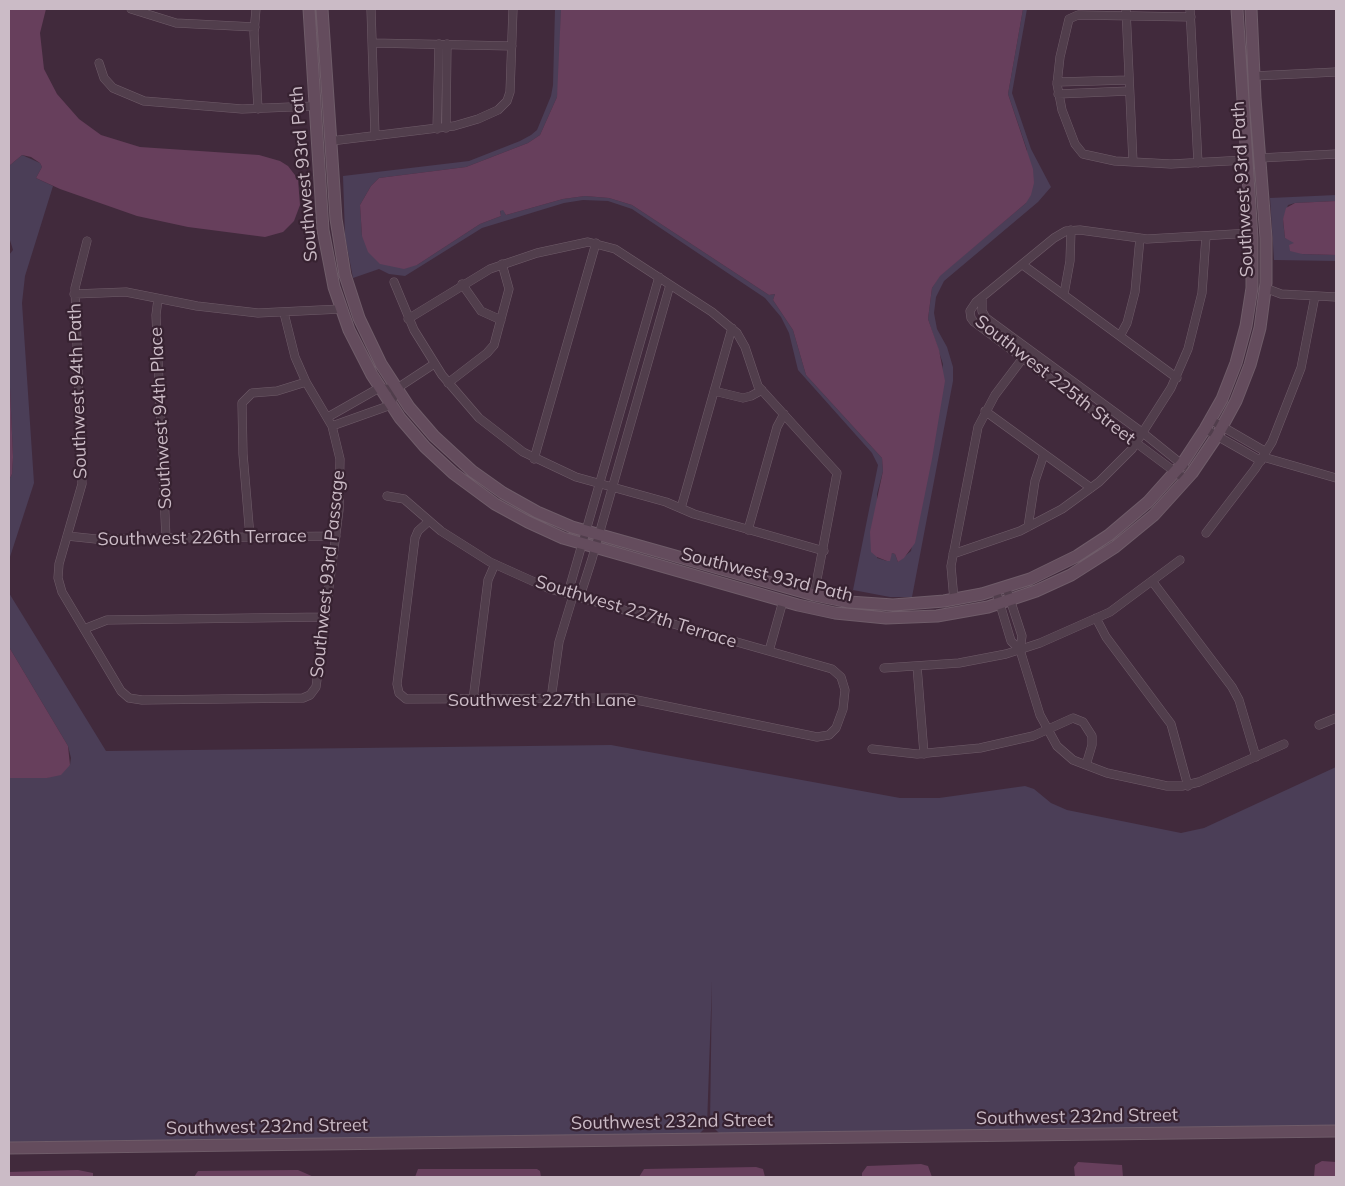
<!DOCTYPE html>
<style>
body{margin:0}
#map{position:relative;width:1345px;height:1186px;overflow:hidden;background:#412a3c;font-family:Mulish,sans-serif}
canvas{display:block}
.frame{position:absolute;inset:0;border:10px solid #cbbbc6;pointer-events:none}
</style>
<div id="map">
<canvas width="1345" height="1186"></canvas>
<div class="frame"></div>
</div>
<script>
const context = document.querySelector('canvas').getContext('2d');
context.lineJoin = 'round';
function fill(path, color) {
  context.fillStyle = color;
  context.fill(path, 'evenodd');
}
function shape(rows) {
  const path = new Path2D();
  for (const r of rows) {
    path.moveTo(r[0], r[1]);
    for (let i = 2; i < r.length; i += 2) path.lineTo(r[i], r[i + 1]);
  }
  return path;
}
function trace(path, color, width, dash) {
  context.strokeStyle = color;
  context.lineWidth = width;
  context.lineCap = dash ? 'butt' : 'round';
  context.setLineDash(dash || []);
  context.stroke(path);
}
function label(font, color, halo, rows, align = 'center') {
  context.font = font + ' Mulish,sans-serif';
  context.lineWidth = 4.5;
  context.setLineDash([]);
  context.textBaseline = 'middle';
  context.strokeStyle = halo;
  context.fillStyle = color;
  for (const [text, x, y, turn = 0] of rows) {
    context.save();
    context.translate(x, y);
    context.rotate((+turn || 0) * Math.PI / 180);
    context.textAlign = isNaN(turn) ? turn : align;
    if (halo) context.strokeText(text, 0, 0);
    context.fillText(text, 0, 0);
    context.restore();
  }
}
fill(shape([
 [555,9,561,9,560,80,557,97,540,135,528,143,466,167,379,178,371,186,360,205,362,236,417,265,480,224,501,216,500,210,503,209,506,215,563,199,585,196,609,198,632,205,769,295,775,294,773,300,793,330,806,375,882,458,883,471,877,494,877,558,887,561,892,553,895,554,898,562,911,551,943,364,928,319,932,288,939,276,1026,203,1027,150,1008,94,1023,9,1027,9,1012,93,1031,149,1051,187,1038,202,944,281,936,297,934,313,937,329,947,347,953,367,953,381,912,597,890,597,853,590,878,465,872,453,798,370,789,333,781,317,765,298,632,209,608,201,583,200,564,203,482,228,405,276,389,274,379,269,353,278,345,236,343,176,469,161,520,141,531,135,537,130,551,96,553,85],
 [22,155,40,163,42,167,36,178,53,186,25,276,22,303,34,483,9,560,9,480,12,474,13,457,9,365,9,255,13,250,9,237,9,166],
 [1336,195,1336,201,1295,203,1288,205,1283,220,1285,238,1294,241,1302,254,1336,255,1336,261,1274,260,1270,198],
 [9,593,106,751,611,745,900,798,939,798,1025,786,1034,789,1051,803,1067,810,1181,833,1204,828,1336,767,1336,1127,719,1133,710,1124,712,981,707,1126,700,1133,688,1135,9,1142,9,778,47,778,70,765,71,758,68,746,9,647]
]), '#4b3e57');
fill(shape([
 [9,9,46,9,40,33,44,69,57,94,79,119,101,135,140,147,259,155,280,161,288,166,298,179,300,205,294,221,283,232,265,237,188,227,137,216,60,189,36,178,42,167,40,163,31,157,22,155,9,166],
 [561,9,1023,9,1008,94,1033,169,1034,183,1031,195,1026,203,940,276,932,288,928,319,939,350,945,381,932,459,915,543,904,558,898,562,895,554,892,553,890,561,887,561,877,557,871,552,870,532,883,471,882,458,806,375,793,330,773,300,775,294,769,295,632,205,609,198,585,196,563,199,506,215,503,210,500,211,501,216,480,224,417,265,404,269,380,264,368,252,362,236,360,205,371,186,379,178,466,167,528,143,540,135,557,97],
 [1336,201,1336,255,1302,254,1290,251,1289,245,1294,243,1285,238,1283,219,1286,208,1295,203],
 [9,365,13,457,12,474,9,480],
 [9,647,68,746,70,765,61,775,47,778,9,778],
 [1322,1161,1336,1162,1336,1177,1314,1177,1315,1165],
 [1078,1162,1122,1165,1123,1177,1075,1177,1074,1167],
 [921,1164,928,1166,932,1177,862,1177,862,1173,867,1166],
 [756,1167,763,1169,765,1177,639,1177,644,1169],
 [418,1169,537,1169,540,1171,541,1177,415,1177],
 [78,1170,93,1173,93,1177,9,1177,9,1172],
 [298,1170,314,1177,194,1177,198,1171]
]), '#673f5c');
const street = shape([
 [131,9,176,23,255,27],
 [256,9,254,33,258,109],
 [371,9,375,136],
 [1126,9,1133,162],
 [1190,9,1198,163],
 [1191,17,1078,15,1069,19,1060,57,1057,84,1062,110,1075,144,1083,154,1115,161,1171,164,1246,160],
 [373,43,512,46],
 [99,63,104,78,113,88,144,101,242,109,315,106],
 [1254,76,1336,72],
 [1057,82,1129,80],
 [1058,94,1129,91],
 [446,128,447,44],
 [437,129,439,44],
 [331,141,454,126,478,119,498,110,507,101,510,92,513,9],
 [1260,158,1336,154],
 [87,241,75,288,82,484,59,564,58,578,62,592,121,691,129,698,142,700,303,698,310,695,316,687,339,510,340,459,332,426,306,382,295,357,284,313],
 [1023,265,1177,378],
 [394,282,414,330,442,375,479,418,523,452,576,477,666,502,694,514,824,551],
 [462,284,481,311,501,320],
 [1265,288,1281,294,1336,297],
 [74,294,126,292,197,306,258,313,341,309],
 [1064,294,1070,261,1071,230],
 [158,299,156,315,166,538],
 [982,300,982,311,986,318,1143,433,1184,466],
 [408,319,490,269,537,253,588,242,615,249,712,312,737,333,745,347,758,386,837,473,814,595],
 [1120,336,1127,323,1135,292,1140,238],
 [448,383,487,353,494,345,509,289,502,264],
 [396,389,434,364],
 [714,391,743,398,751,396,762,390],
 [985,411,1091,488],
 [328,417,379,388,396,389],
 [1211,420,1266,452],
 [332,426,391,405,396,389],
 [1205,429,1261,461],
 [1263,457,1336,478],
 [534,459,596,243],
 [1186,480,974,322,971,318,970,311,976,302,1054,238,1066,231,1080,230,1147,239,1252,233],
 [387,496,404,499,441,531,490,562,550,589,832,669,841,677,845,690,843,709,836,728,829,735,817,737,627,698,406,699,399,693,397,684,415,538,418,531,429,521],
 [681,508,732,328],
 [1028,527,1035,481,1044,454],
 [748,530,777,427,784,414],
 [1206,533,1255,469,1272,442,1301,368,1315,296],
 [67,536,96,539,336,536],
 [250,537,243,454,242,403,252,393,277,391,306,382],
 [953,554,1020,531,1062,509,1099,482,1132,449,1171,388,1188,349,1202,293,1206,236],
 [1152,581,1232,687,1239,700,1256,757],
 [1006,587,1022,636,1020,650,1040,715,1057,746,1073,760,1107,773,1167,786,1182,786,1199,782,1284,744],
 [996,591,1011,641,1020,650],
 [573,596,582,590,592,559,670,285],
 [954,600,951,566,978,427,995,395,1026,354],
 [1096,618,1106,637,1171,724,1188,786],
 [84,629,107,620,325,617],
 [769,651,783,601],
 [917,666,924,754],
 [884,668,959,663,1006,654,1040,643,1110,612,1180,560],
 [551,699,559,642,573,596,570,586,659,277],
 [473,700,488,580,495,564],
 [1319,725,1336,718],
 [872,749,917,754,980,748,1033,736,1073,718,1083,722,1092,736,1092,745,1086,765]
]);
const secondary = shape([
 [309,9,323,230,334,287,349,330,372,375,400,418,425,447,453,473,495,504,528,522,563,538,798,605,835,613,886,618,937,616,988,607,1036,591,1071,575,1115,547,1154,515,1192,473,1217,436,1236,401,1250,365,1260,328,1266,283,1266,238,1255,98,1251,9],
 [322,9,336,219,345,275,359,318,381,364,409,407,434,436,472,471,503,493,537,512,572,527,814,595,849,602,893,605,944,601,982,594,1030,579,1077,556,1109,535,1148,502,1182,464,1205,429,1222,399,1236,363,1246,326,1252,288,1252,237,1237,9],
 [9,1148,1336,1131]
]);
trace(street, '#6f5c69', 9);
trace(secondary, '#6f5c69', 13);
trace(street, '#513e4c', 8);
trace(secondary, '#644c5d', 11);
label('18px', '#cbbbc6', '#372231', [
 ["Southwest 93rd Path",304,174,-95],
 ["Southwest 93rd Path",1243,189,-93],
 ["Southwest 225th Street",1055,380,38],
 ["Southwest 94th Path",78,391,-92],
 ["Southwest 94th Place",161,418,-93],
 ["Southwest 226th Terrace",202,538,-1],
 ["Southwest 93rd Passage",328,574,-84],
 ["Southwest 93rd Path",767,575,14],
 ["Southwest 227th Terrace",636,612,17],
 ["Southwest 227th Lane",542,701],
 ["Southwest 232nd Street",1077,1117,-1],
 ["Southwest 232nd Street",672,1122,-1],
 ["Southwest 232nd Street",267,1127,-1]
]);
</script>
